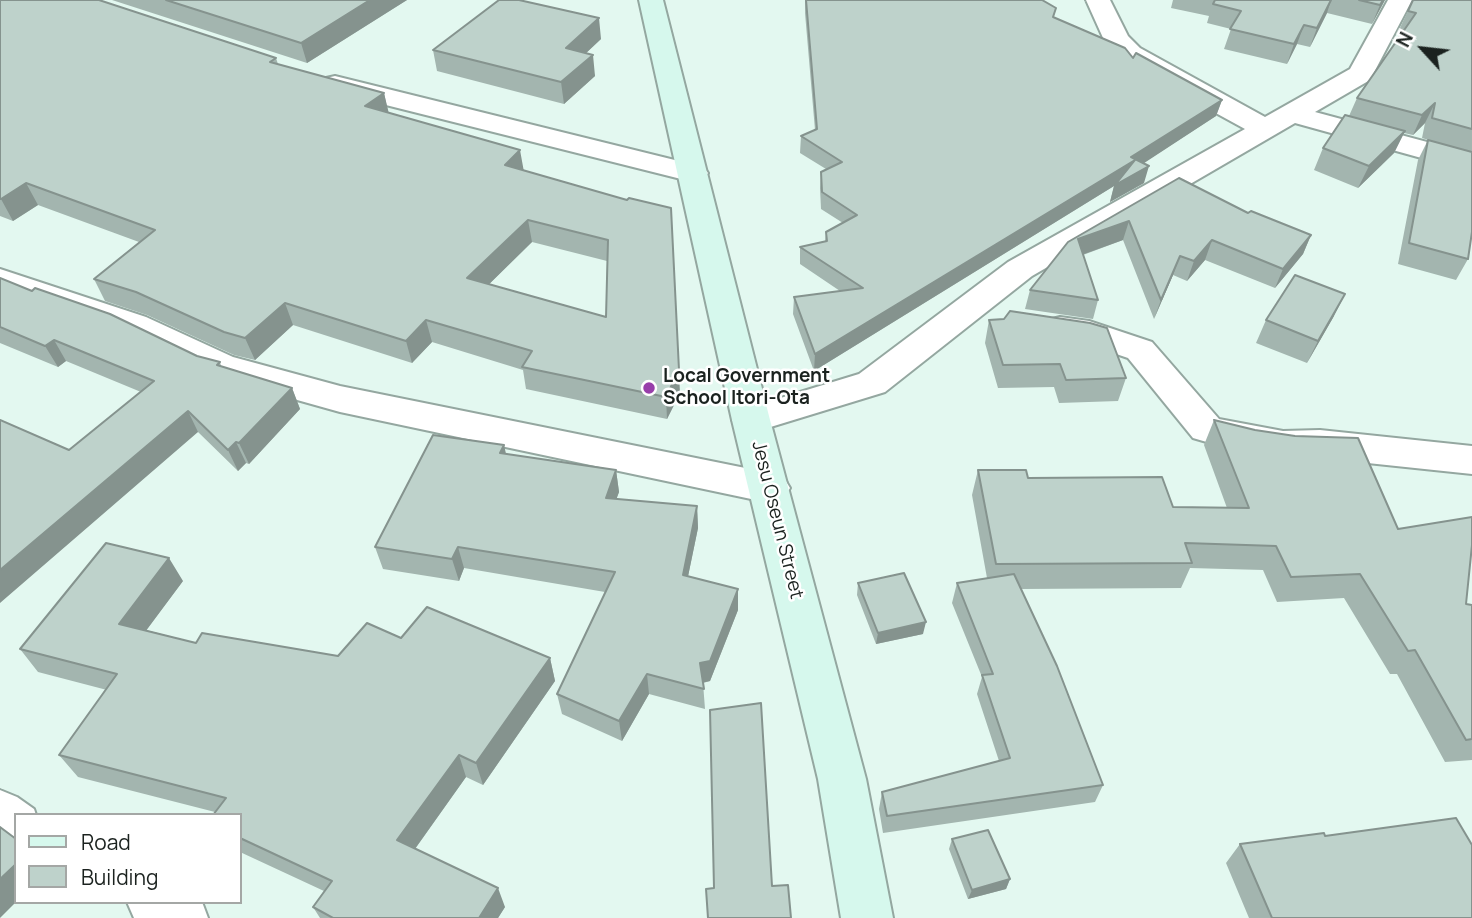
<!DOCTYPE html>
<style>
body{margin:0}
#map{position:relative;width:1472px;height:918px;overflow:hidden;background:#e3f8f0;font-family:Manrope,sans-serif}
canvas{display:block}
.legend{position:absolute;left:14px;top:813px;width:228px;height:91px;box-sizing:border-box;background:#fff;border:2px solid #a4a7a5;margin:0;padding:9px 12px;list-style:none;font-size:21px;color:#1b221f}
.legend li{display:flex;align-items:center;gap:14px;height:35px}
.legend b{width:35px;border:2px solid #a4a7a5}
.north{position:absolute;left:1388px;top:14px;width:70px;height:70px;-webkit-text-stroke:5px #fff;paint-order:stroke;rotate:297deg;font-size:19px;font-weight:700;line-height:28px;text-align:center;color:#1b221f}
.north::after{content:'';display:block;margin:auto;width:24px;height:32px;background:#1b221f;clip-path:polygon(50% 0,100% 100%,50% 72%,0 100%)}
</style>
<div id="map">
<canvas width="1472" height="918"></canvas>
<ul class="legend">
<li><b style="height:9px;background:#d6f8ed"></b>Road</li>
<li><b style="height:19px;background:#bed2cb"></b>Building</li>
</ul>
<div class="north">N</div>
</div>
<script>
const context = document.querySelector('canvas').getContext('2d');
context.lineJoin = 'round';
function shape(rows) {
  const path = new Path2D();
  for (const r of rows) {
    path.moveTo(r[0], r[1]);
    for (let i = 2; i < r.length; i += 2) path.lineTo(r[i], r[i + 1]);
  }
  return path;
}
function trace(path, color, width, dash) {
  context.strokeStyle = color;
  context.lineWidth = width;
  context.lineCap = dash ? 'butt' : 'round';
  context.setLineDash(dash || []);
  context.stroke(path);
}
function fill(path, color) {
  context.fillStyle = color;
  context.fill(path, 'evenodd');
}
function label(font, color, halo, rows, align = 'center') {
  context.font = font + ' Manrope,sans-serif';
  context.lineWidth = 5;
  context.setLineDash([]);
  context.textBaseline = 'middle';
  context.strokeStyle = halo;
  context.fillStyle = color;
  for (const [text, x, y, turn = 0] of rows) {
    context.save();
    context.translate(x, y);
    context.rotate((+turn || 0) * Math.PI / 180);
    context.textAlign = isNaN(turn) ? turn : align;
    if (halo) context.strokeText(text, 0, 0);
    context.fillText(text, 0, 0);
    context.restore();
  }
}
const street = shape([
 [1086,0,1110,0,1128,36,1140,48,1265,117,1350,69,1388,0,1412,0,1370,80,1315,112,1472,154,1472,172,1295,123,1032,276,885,392,751,433,738,429,732,420,738,411,859,374,1008,262,1245,129,1139,71,1122,58,1104,40,1086,0],
 [335,76,703,167,708,173,703,179,693,182,326,90,322,84,326,78,335,76],
 [0,269,146,317,233,357,340,386,770,473,784,478,790,488,784,498,770,503,340,412,208,375,122,333,0,290,0,269],
 [1060,317,1089,321,1152,342,1219,419,1283,431,1320,430,1472,446,1472,474,1320,458,1283,459,1244,453,1193,438,1128,358,1084,343,1048,336,1043,328,1048,320,1060,317],
 [0,790,17,797,34,809,36,815,16,815,16,850,0,843,0,790],
 [127,902,202,902,208,918,134,918,127,902]
]);
const secondary = shape([
 [639,0,663,0,770,420,866,779,893,918,841,918,818,779,732,420,639,0]
]);
trace(street, '#94a7a0', 4);
trace(secondary, '#94a7a0', 4);
fill(street, '#fff');
fill(secondary, '#d6f8ed');
fill(shape([
 [0,0,276,58,278,64,384,93,388,112,523,170,627,200,680,393,667,419,526,389,523,370,432,342,412,363,293,325,255,360,234,355,147,315,105,301,94,279,139,242,38,205,13,221,0,216],
 [532,242,607,261,606,317,489,284],
 [112,0,407,0,307,63],
 [805,0,1054,17,1133,58,1222,100,1216,116,1143,163,1144,183,1110,202,1114,186,814,371,793,314,794,297,840,291,800,264,800,247,825,241,826,232,843,223,821,209,820,188,821,172,826,169,800,153,801,136,815,130,805,13],
 [1173,0,1385,0,1372,24,1327,13,1310,47,1297,44,1287,64,1224,49,1231,29,1207,23,1209,16,1171,8],
 [1413,0,1472,0,1472,232,1468,259,1456,280,1398,264,1418,160,1428,140,1435,142,1422,138,1425,123,1413,135,1404,133,1394,153,1358,188,1314,170,1323,148,1349,116,1357,98,1403,31,1399,30],
 [601,39,586,53,595,76,564,104,437,71,433,50],
 [1179,178,1248,213,1311,235,1303,254,1275,288,1205,260,1187,281,1173,275,1154,319,1123,240,1083,255,1098,300,1093,319,1025,309,1030,290],
 [0,278,197,356,220,362,221,366,292,388,300,409,249,464,246,463,238,471,198,432,69,450,141,392,66,361,58,367,0,343],
 [1334,316,1307,363,1256,343,1266,320],
 [989,320,1126,378,1118,401,1059,403,1054,387,998,388,985,343],
 [1214,420,1398,529,1466,604,1472,605,1472,760,1445,762,1397,674,1390,674,1344,598,1277,602,1263,570,1190,568,1181,588,1021,589,1103,785,1095,802,883,833,879,809,882,792,999,761,977,694,982,677,952,603,957,583,987,578,972,495,978,470,1028,478,1173,507,1227,508,1204,445],
 [506,454,616,470,619,492,616,499,697,506,698,528,688,576,738,610,710,681,703,683,705,709,649,694,622,741,562,714,557,694,605,592,464,568,459,581,383,569,375,547],
 [183,581,146,630,196,643,338,656,401,638,550,658,555,681,483,785,466,777,415,849,505,907,498,918,320,918,313,907,324,891,240,852,240,815,215,812,78,777,59,755,107,690,38,672,20,649],
 [858,583,923,634,876,644,857,595],
 [1325,836,1472,918,1249,918,1226,863,1240,844],
 [952,839,1010,879,1006,889,968,899,949,849]
]), '#a3b5af');
fill(shape([
 [370,0,407,0,307,63,301,43],
 [1331,0,1327,13,1310,47,1317,28],
 [1383,0,1385,0,1372,24,1380,5],
 [599,18,601,39,568,70,566,48],
 [1304,25,1297,44,1287,64,1294,44],
 [593,55,595,76,564,104,561,82],
 [384,93,389,114,365,106],
 [1222,100,1216,116,1132,171,1149,166,1144,183,1110,202,1114,186,814,371,815,354,1131,157],
 [1435,103,1425,123,1413,135,1422,115],
 [1405,131,1394,153,1358,188,1369,166],
 [520,150,524,172,505,165],
 [26,183,38,205,13,221,1,199],
 [528,220,532,242,472,301,467,278],
 [1129,221,1123,240,1073,258,1078,239],
 [672,230,680,393,667,419,666,397],
 [1311,235,1303,254,1275,288,1283,269],
 [1212,240,1205,260,1187,281,1194,261],
 [1180,256,1173,275,1154,319,1161,300],
 [1345,294,1334,316,1307,363,1318,341],
 [285,303,293,325,255,360,245,338],
 [426,320,432,342,412,363,406,341],
 [54,340,66,361,58,367,45,346],
 [292,388,300,409,249,464,239,443],
 [188,411,198,432,0,603,0,570],
 [236,442,246,463,238,471,228,450],
 [504,445,509,467,500,453],
 [616,470,619,492,609,520,606,498],
 [697,506,698,528,684,596,683,575],
 [458,547,464,568,459,581,452,559],
 [169,558,183,581,134,647,119,624],
 [738,589,738,610,710,681,701,683,700,663],
 [926,622,923,634,876,644,878,633],
 [550,658,555,681,483,785,476,763],
 [647,674,649,694,622,741,619,721],
 [459,755,466,777,407,860,397,840],
 [16,864,16,902,0,918,0,879],
 [1010,879,1006,889,968,899,972,890],
 [498,888,505,907,498,918,479,918]
]), '#85938e');
const building = shape([
 [0,0,99,0,276,58,270,62,384,93,365,106,520,150,505,165,627,200,629,198,671,208,679,370,666,397,522,367,532,351,426,320,406,341,285,303,245,338,224,332,136,292,94,279,155,230,26,183,1,199,0,199,0,0],
 [528,220,608,240,606,317,467,278,528,220],
 [166,0,370,0,301,43,166,0],
 [499,0,519,0,599,18,566,48,593,55,561,82,433,50,499,0],
 [806,0,1042,0,1056,8,1053,17,1125,48,1133,58,1136,53,1222,100,1131,157,1149,166,1115,185,1135,160,815,354,794,297,863,288,800,247,827,241,826,232,857,215,822,192,821,172,842,162,801,136,817,129,806,0],
 [1215,0,1331,0,1317,28,1304,25,1294,44,1230,29,1241,11,1213,4,1215,0],
 [1359,0,1383,0,1380,5,1359,0],
 [1413,0,1472,0,1472,129,1432,118,1435,103,1422,115,1357,98,1416,13,1408,11,1413,0],
 [1345,115,1405,131,1369,166,1323,148,1345,115],
 [1428,140,1472,152,1472,232,1468,259,1409,243,1428,140],
 [1179,178,1248,213,1251,211,1311,235,1283,269,1212,240,1194,261,1180,256,1161,300,1129,221,1078,239,1098,300,1030,290,1068,242,1179,178],
 [1295,275,1345,294,1318,341,1266,320,1295,275],
 [0,278,32,291,35,288,110,314,197,356,220,362,217,365,292,388,239,443,236,442,228,450,188,411,0,570,0,420,69,450,154,381,54,340,45,346,0,327,0,278],
 [1010,311,1090,323,1107,328,1126,378,1066,380,1060,364,1003,365,989,320,1004,319,1010,311],
 [1214,420,1255,430,1295,436,1358,438,1398,529,1472,517,1472,545,1466,604,1472,605,1472,739,1466,740,1415,650,1408,651,1360,574,1291,577,1276,546,1185,543,1192,563,996,564,978,470,1026,470,1028,478,1162,477,1173,507,1249,508,1214,420],
 [433,435,504,445,500,453,616,470,606,498,697,506,683,575,738,589,710,661,700,663,704,689,647,674,619,721,557,694,615,572,458,547,452,559,375,547,433,435],
 [106,543,169,558,119,624,196,643,202,633,338,656,367,623,401,638,427,607,550,658,476,763,459,755,397,840,498,888,479,918,333,918,313,907,332,881,240,838,240,815,213,815,226,798,59,755,117,674,20,649,106,543],
 [904,573,926,622,878,633,858,583,904,573],
 [1014,574,1057,666,1103,785,887,816,882,792,1010,758,982,675,993,674,957,583,1014,574],
 [761,703,772,886,788,885,791,918,708,918,706,889,714,888,710,710,761,703],
 [1456,818,1472,845,1472,918,1272,918,1240,844,1324,833,1325,836,1456,818],
 [0,827,16,839,16,864,0,879,0,827],
 [988,830,1010,879,972,890,952,839,988,830]
]);
fill(building, '#bed2cb');
trace(building, '#85938e', 2);
for (const [x, y, r, color] of [
 [649,388,7,"#983eaa"]
]) {
  const dot = new Path2D();
  dot.arc(x, y, r, 0, 2 * Math.PI);
  context.fillStyle = color;
  context.fill(dot);
  trace(dot, '#fff', 2.5);
}
label('bold 19px', '#1b221f', '#fff', [
 ["Local Government",663,377],
 ["School Itori-Ota",663,399]
], 'left');
label('19px', '#1b221f', '#fff', [
 ["Jesu Oseun Street",777,520,76]
]);
</script>
